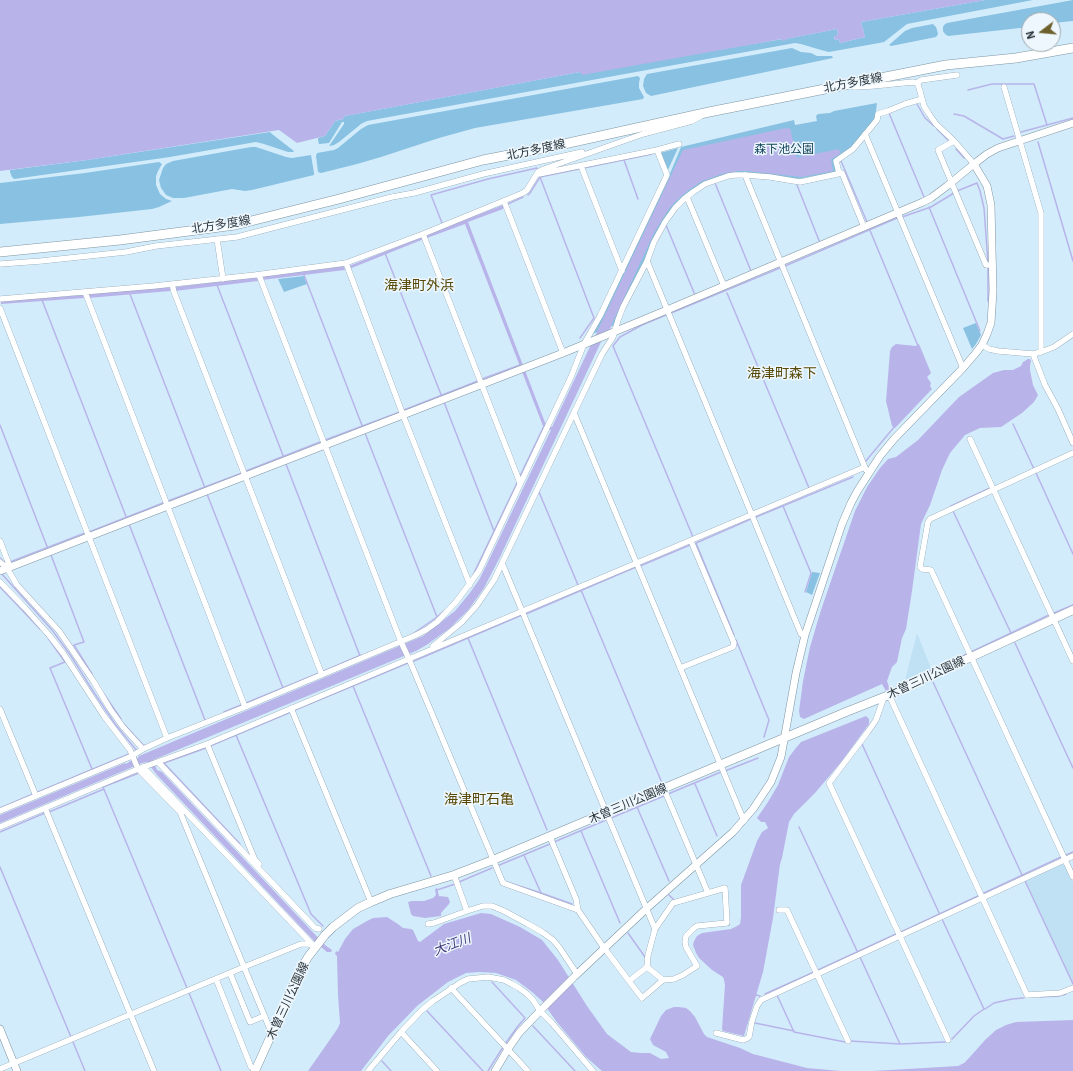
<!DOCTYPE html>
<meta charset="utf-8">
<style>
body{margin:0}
#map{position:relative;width:1073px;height:1071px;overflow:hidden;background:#d3ecfb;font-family:"IBM Plex Sans",sans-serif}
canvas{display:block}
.north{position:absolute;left:1021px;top:12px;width:40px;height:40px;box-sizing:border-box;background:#edf7fd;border:1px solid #a0aaaf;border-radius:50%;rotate:254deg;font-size:11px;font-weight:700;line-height:16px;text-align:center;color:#2c363b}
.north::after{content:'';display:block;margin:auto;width:14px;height:18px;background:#6d602d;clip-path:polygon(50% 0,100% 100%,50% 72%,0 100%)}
</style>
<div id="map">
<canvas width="1073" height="1071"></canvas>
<div class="north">N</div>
</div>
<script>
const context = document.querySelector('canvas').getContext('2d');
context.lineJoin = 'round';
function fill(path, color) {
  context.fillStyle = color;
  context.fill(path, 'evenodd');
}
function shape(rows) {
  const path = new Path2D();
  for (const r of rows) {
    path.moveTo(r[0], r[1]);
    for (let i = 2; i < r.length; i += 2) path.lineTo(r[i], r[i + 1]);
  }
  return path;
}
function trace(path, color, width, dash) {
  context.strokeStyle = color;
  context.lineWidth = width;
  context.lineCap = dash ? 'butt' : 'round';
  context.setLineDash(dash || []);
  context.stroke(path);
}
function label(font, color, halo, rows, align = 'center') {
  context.font = font + ' "IBM Plex Sans","Noto Sans JP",sans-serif';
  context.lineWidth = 3;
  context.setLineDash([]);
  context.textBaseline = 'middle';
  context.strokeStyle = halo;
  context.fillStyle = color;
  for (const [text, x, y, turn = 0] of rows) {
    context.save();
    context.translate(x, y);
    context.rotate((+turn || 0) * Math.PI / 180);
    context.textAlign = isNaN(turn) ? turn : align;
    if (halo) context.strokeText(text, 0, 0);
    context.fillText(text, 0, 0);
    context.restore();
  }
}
fill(shape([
 [917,633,931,668,905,680],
 [1063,863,1065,864,1073,882,1073,981,1072,982,1025,880]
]), '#c0e1f4');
fill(shape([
 [985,0,1033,0,912,23,907,24,884,42,879,43,829,52,821,50,801,44,795,43,367,121,361,124,339,142,334,145,329,146,344,124,344,122,342,122,329,143,320,144,319,144,318,140,318,138,325,136,335,121,343,119,345,116,580,72,783,39,783,40,786,40,785,39,837,29,838,35,834,37,835,40,839,39,840,43,865,37,861,22],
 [1073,0,1073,21,1053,23,1053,20,1029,20,1029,27,948,36,945,34,943,31,943,27,944,25,947,23],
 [933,24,936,27,937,30,938,34,936,37,891,46,889,45,905,31,912,28],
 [792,48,801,52,811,53,817,56,832,56,833,58,651,96,646,93,643,86,644,79,647,74],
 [638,76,640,78,639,83,639,88,644,97,643,99,475,128,439,138,381,157,357,164,321,173,318,172,316,156,317,153,334,150,338,148,361,129,368,125],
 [877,103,875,118,852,148,833,160,836,172,797,179,762,174,716,178,675,205,634,280,615,325,592,334,669,176,681,147,794,120,795,125,817,121,816,116,818,114,830,113,834,111],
 [270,132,272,134,294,151,293,152,288,152,264,144,256,142,250,143,170,157,14,179,12,177,10,172,10,170,87,160],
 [251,147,256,147,286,157,292,158,311,155,314,173,314,175,252,190,245,191,232,189,184,198,173,198,166,195,161,188,159,180,163,168,166,164,173,161],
 [678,148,667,172,660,153],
 [159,162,162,164,158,171,156,176,156,185,160,194,166,199,172,201,159,207,152,209,79,217,0,224,0,183,85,173],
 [304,276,307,284,284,292,278,279],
 [976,323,981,335,976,344,972,349,963,328],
 [812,572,820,573,812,595,806,592]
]), '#88c1e1');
fill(shape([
 [0,0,985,0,861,22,865,37,840,43,839,39,835,40,834,36,838,35,837,29,786,39,786,40,783,41,782,39,582,75,580,72,345,116,343,119,335,121,325,136,297,143,279,130,87,160,0,171],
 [786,128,786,129,790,128,797,158,803,156,803,154,813,151,814,154,839,149,840,154,831,159,833,171,802,177,747,171,737,171,722,174,702,181,690,189,677,200,668,210,655,231,614,319,610,329,601,342,500,557,484,588,469,609,450,628,428,644,416,651,153,760,157,770,162,772,325,945,332,950,331,952,327,952,314,941,157,775,147,762,142,763,0,823,0,815,125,763,126,764,132,760,138,758,139,756,423,636,455,611,469,594,479,580,486,566,551,430,544,428,543,426,465,224,427,238,426,235,503,205,503,209,468,222,546,425,552,427,683,150],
 [422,237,424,239,349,269,349,266],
 [344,266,345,270,262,280,263,276],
 [257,277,258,281,175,291,175,287],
 [170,287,170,291,88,298,88,294],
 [83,295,84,298,1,304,1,301],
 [896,344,916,346,919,344,931,373,927,377,931,383,930,386,932,389,895,428,892,426,886,401,890,351,892,347],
 [1028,359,1030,359,1031,361,1030,365,1030,370,1033,385,1038,395,1034,402,1022,413,1001,427,980,428,965,435,950,453,942,470,930,505,921,524,912,591,906,629,902,638,897,662,892,667,887,681,889,687,891,689,886,691,882,684,804,719,800,717,799,711,803,681,810,647,821,610,855,511,867,487,880,468,888,459,896,457,918,440,959,397,993,373,1004,370,1013,370,1021,366,1023,362],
 [866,716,869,719,869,724,842,761,815,793,794,814,789,822,782,858,780,864,773,918,763,972,744,1036,723,1031,722,1029,725,985,724,980,723,977,712,970,699,958,696,953,693,945,694,941,697,936,702,933,731,929,737,926,740,924,741,917,741,885,757,841,762,832,768,828,765,822,761,822,757,818,768,802,778,785,789,757,795,749,801,742],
 [437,888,439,896,448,897,450,902,449,904,441,913,441,916,425,918,413,916,411,914,408,902,412,901,424,901,433,898,436,895,435,889],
 [481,913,491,914,520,927,542,940,558,960,587,1006,607,1034,631,1052,641,1053,650,1053,661,1059,669,1058,666,1052,653,1045,650,1039,661,1016,666,1010,674,1007,679,1007,686,1008,690,1011,695,1017,704,1034,707,1037,740,1048,753,1054,807,1068,840,1071,602,1071,586,1057,556,1021,542,1001,532,992,516,980,496,973,479,972,466,973,448,982,417,1006,388,1036,361,1071,308,1071,338,1028,340,1023,338,995,337,956,335,954,336,951,338,952,345,939,353,929,367,921,373,918,387,917,398,924,403,928,411,929,413,930,418,941,420,942,444,924],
 [1073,1020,1073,1071,873,1071,958,1066,964,1063,969,1058,985,1040,996,1030,1006,1025,1016,1022]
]), '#b8b4ea');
trace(shape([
 [968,90,992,84,1034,84,1047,125],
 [917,104,925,118,934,126],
 [889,113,924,197],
 [954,114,964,116,1003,139,1014,136],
 [937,129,948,140],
 [1021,132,1073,118],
 [1038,142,1073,261],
 [956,149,964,158],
 [624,160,638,199],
 [841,161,867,222],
 [584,168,652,154],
 [540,177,594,318,580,338],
 [715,183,751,271],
 [797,185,820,243],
 [957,191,977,183,980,191,984,208,988,263],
 [528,195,530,193,540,177,579,169],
 [508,204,523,197],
 [929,207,980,331],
 [902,217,931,207,954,193],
 [442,223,431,195,488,179,537,168],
 [666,225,695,295],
 [869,228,918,346],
 [385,253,442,397],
 [785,266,897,218],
 [988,268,988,301],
 [304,275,363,428],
 [217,285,284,458],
 [727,293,809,488],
 [130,294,205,488],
 [42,300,127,519],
 [671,313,780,268],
 [666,315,642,325,620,337,613,346,693,537],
 [482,379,520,365],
 [444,402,494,531],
 [404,410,478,381],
 [1013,424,1034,469],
 [0,425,48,549],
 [365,433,437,617],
 [325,440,400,412],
 [865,462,895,426],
 [286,464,360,656],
 [246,471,320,442],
 [1036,473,1073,554],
 [520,476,544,426],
 [540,490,539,492,578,585],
 [207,494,283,688],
 [168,501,242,473],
 [783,506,811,573,805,592],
 [951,507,951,506,990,488],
 [953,511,1011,633],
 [756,517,853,477],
 [129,524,205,720],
 [89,532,163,503],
 [696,543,734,635],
 [696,543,751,519],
 [51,555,84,642,74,645,92,674],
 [0,558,5,563],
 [10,562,85,533],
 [640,566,690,545],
 [1,573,52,630,71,656,93,691,115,724,137,751],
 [473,575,517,483],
 [0,587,40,629],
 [581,590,662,783],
 [1054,613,1073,605],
 [526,614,636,567],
 [414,633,437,617,445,610],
 [48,638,65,662,50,668,92,769],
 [468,638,547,830],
 [736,640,769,720,764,737],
 [1015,643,1073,768],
 [971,652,1049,615],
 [414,661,522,615],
 [324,671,361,655],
 [927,672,967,654],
 [933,682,1023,877],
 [353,686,431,876],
 [896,687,922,674],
 [104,694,121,719],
 [246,703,319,673],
 [295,710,408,663],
 [224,712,241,705],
 [123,723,144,746,145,745],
 [236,735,311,914,323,926],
 [862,744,940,915],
 [210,746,291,712],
 [206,748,164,763,240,844],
 [725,771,758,758],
 [139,773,103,787,187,988],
 [695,784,717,836],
 [38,792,129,754],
 [668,794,721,772],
 [637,807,669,881],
 [0,808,33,794],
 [49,812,104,789],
 [611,818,664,796],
 [799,827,858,953],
 [581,831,620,923],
 [0,832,45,813],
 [554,842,606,820],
 [1066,855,1073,852],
 [497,866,550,844],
 [0,867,71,1037],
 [1025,881,1073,984],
 [459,882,492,868],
 [507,882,541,893,524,855],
 [437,890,455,884],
 [541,893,572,904],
 [984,893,1061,857],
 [669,895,675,901],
 [942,919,984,1009,974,1016,952,1039],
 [901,932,978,896],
 [628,933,645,957],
 [860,957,900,1044,945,1042],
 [818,970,896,934],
 [492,982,525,1018,518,1026,505,1044],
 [189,993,221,1071],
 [765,994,814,972],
 [756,995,760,996],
 [777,995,794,1032,845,1042],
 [1040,997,1059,996,1066,994],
 [985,1009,994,1003,1012,999,1024,998],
 [427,1011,483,1071],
 [755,1023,794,1031],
 [533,1026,575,1071],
 [850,1041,900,1044],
 [73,1042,85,1071],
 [382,1061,391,1071],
 [488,1071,503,1047]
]), '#b8b4ea', 1.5);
const minor = shape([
 [918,84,918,82,921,80,957,75],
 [854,87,873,86,913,82,918,84,924,106,929,114,936,124,954,141,974,164],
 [1004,87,1041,213,1041,352],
 [865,134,963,368],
 [954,141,938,150,986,265,993,265],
 [581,166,622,271],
 [839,173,836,161,853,149,877,120,878,114,888,111,905,104,922,99],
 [539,174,657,150,679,144],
 [745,175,866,470],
 [687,197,724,286],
 [504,201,563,353],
 [423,234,520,483],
 [217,239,223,279],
 [647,261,801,634,805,635],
 [346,263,403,415,470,585],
 [0,264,41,261,126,252,156,246,237,237,392,197,414,193,483,174,582,152],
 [259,275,401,642,409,659,503,883,578,910,602,945,629,981,647,967,648,955,655,929,673,903,708,893,664,789],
 [172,284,174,292,322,675],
 [85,292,245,707],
 [0,299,154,286,255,275,346,263,423,234,523,193,527,190,538,172,544,169,643,134,692,121,701,116],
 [0,308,167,738],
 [982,345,989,349,998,351,1033,354,1041,352,1054,347,1073,334],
 [1033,354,1045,385,1058,409,1073,443],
 [574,413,744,821],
 [970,439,1073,661],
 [1073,453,930,519,928,522,920,567,922,569,931,570,1073,877],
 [0,541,10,567],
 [0,562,7,568,17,585,59,631,94,682,110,709,123,727,143,749],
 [502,563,655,929],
 [0,582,25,608,49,635,63,653,104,716,130,750,138,769,207,744,865,467],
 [433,646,462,622,477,605,494,580,602,354,613,337,618,320,623,307,647,261,654,242,665,222,675,208,684,199,693,192,705,184,728,176,735,175,745,175,770,177,800,182,842,173,864,227],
 [680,668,733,647,734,643,691,541],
 [889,695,1027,995,1060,993,1073,988],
 [884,697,876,720,867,733,829,783,948,1040],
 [291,708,371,902],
 [0,709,36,796],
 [207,744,255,860,259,864],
 [158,762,315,928,319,929],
 [143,767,313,945],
 [45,808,154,1071],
 [0,811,132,756,143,749,167,738,245,707,414,636,426,630,437,622,456,602,479,571,571,377,584,344,600,316,667,175,657,150],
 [0,827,138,769,180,812,244,967,301,944,308,944,316,947],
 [550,837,576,899,578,910],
 [454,875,467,911,483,906,492,906,504,911,528,924,542,932,553,940,559,947,577,974],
 [779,910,787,910,848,1041],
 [428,924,434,923,467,911],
 [647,967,663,980,674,979,683,975,697,966,686,947,685,942,686,936,694,928,697,926,727,923,725,888,708,893],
 [230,973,250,1022,264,1016],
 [216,979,251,1067,256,1069],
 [629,981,642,998,663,980],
 [451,988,528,1071],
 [401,1032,437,1071],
 [716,1033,743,1040,746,1039,749,1037,752,1021,757,1006,761,1000,1073,856],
 [0,1069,244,967,272,1034],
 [368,1071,401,1032,422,1010,433,1001,460,983,468,979,488,977,504,980,512,984,519,988,527,994,533,1000,540,1011,552,1023,593,1071]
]);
const tertiary = shape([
 [0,571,563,353,667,310,923,202,931,198,947,186,974,164,987,154,998,148,1073,123],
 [0,1029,17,1071],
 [495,1071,508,1049,519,1033,540,1011,574,977,646,909,733,832,753,809,771,782,781,757,796,673,805,635,842,524,851,503,858,490,880,456,894,439,963,368,975,354,982,345,987,334,991,323,993,291,991,205,987,186,974,164]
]);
const secondary = shape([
 [255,1071,301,969,308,957,325,935,333,927,358,908,371,902,390,894,454,875,493,860,846,712,889,695,1073,610]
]);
const primary = shape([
 [0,252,120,240,235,225,339,199,483,160,555,146,709,112,946,65,1016,58,1073,48]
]);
trace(minor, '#7d95a2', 6);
trace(tertiary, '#7d95a2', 8);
trace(secondary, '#7d95a2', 9);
trace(primary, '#7d95a2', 10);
trace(minor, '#fff', 5.5);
trace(tertiary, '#fff', 7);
trace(secondary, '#fff', 8);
trace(primary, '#fff', 9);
label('12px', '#2c363b', '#edf7fd', [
 ["北方多度線",853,83,-11],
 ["北方多度線",536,150,-12],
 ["北方多度線",221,225,-9],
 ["木曽三川公園線",926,678,-25],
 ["木曽三川公園線",628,804,-23],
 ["木曽三川公園線",288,1001,-65]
]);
label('12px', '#0c3e55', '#edf7fd', [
 ["森下池公園",784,150]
]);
label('italic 13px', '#463b7d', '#edf7fd', [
 ["大江川",452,945,-21]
]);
label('14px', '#574806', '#edf7fd', [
 ["海津町外浜",419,286],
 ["海津町森下",782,374],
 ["海津町石亀",479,800]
]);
</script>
